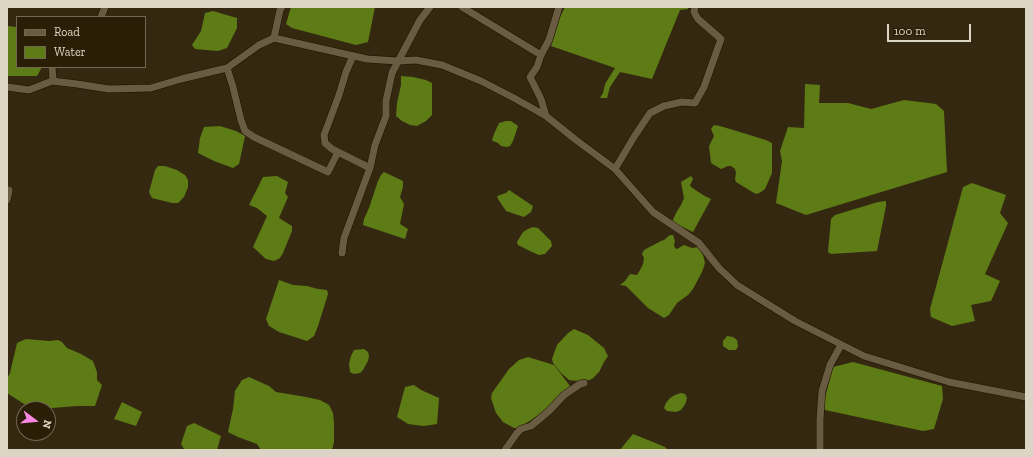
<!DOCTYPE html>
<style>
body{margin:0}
#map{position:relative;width:1033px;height:457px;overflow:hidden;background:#352810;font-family:"Zilla Slab",serif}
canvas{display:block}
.frame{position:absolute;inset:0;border:8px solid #dcd5c6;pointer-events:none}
.legend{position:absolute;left:16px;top:16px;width:130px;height:52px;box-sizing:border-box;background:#2b1e06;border:1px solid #726753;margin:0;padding:5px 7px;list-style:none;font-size:12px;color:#dcd5c6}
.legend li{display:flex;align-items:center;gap:8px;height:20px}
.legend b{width:20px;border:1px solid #726753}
.north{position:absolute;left:16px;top:401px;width:40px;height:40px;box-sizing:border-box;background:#2b1e06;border:1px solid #726753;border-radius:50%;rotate:106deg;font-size:11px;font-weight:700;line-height:16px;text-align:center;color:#dcd5c6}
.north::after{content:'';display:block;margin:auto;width:14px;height:18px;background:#fc86e4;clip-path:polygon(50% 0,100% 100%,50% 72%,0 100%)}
.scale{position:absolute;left:887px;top:24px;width:84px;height:18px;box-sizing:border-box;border:2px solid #dcd5c6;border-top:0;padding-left:5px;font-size:12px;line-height:14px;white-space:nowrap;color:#dcd5c6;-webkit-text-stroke:3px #2b1e06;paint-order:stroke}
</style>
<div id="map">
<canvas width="1033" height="457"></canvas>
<div class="frame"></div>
<ul class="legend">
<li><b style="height:5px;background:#6a5c43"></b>Road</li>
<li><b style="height:11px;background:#5d7c15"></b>Water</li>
</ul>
<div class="north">N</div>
<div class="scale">100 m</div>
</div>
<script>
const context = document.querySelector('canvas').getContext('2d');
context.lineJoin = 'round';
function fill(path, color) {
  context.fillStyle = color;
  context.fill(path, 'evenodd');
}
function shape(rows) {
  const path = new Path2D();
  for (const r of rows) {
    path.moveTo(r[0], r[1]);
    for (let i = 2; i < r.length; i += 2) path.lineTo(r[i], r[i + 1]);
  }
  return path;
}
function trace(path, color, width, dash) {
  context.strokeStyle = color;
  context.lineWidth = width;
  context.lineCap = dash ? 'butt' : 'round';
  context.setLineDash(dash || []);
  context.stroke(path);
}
fill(shape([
 [291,7,375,7,368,42,356,45,292,28,286,24],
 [565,7,688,7,688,9,680,10,652,79,620,72,610,87,607,98,600,98,603,93,605,84,615,68,551,46,560,17],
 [213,11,237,18,237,28,227,48,218,51,195,49,192,45,201,31,205,13],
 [7,26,17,27,17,67,42,67,37,76,7,76],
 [401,76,413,77,426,80,432,83,432,115,426,121,417,126,410,125,402,121,396,116,397,103,401,85],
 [805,84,820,85,819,103,848,103,871,109,904,100,936,104,944,111,947,172,806,215,776,203,782,161,780,151,788,127,804,128],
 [506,121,511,121,518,126,513,141,510,146,507,147,501,146,498,143,493,141,492,140,494,134,499,123],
 [714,125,720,126,766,140,772,143,772,173,765,189,761,192,757,194,754,193,736,182,735,179,736,173,735,169,731,166,728,166,721,169,711,163,709,146,714,136,711,129],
 [220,126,236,131,245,136,239,164,233,168,214,161,198,153,200,138,204,127],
 [158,166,165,166,177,170,185,175,188,180,188,187,184,197,178,203,172,203,152,198,149,192,155,170],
 [384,172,403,181,403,187,400,197,404,204,400,224,408,229,405,239,363,225,364,219,369,208,378,181,381,175],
 [277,176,288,182,285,193,288,197,279,218,292,226,292,231,283,253,280,258,274,261,266,259,253,247,267,216,257,208,249,205,263,177],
 [691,176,693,179,690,185,691,187,703,195,711,199,693,232,672,222,676,213,681,205,684,198,681,182],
 [972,183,1006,195,1000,213,1008,223,985,274,1000,281,991,301,971,305,975,321,952,326,931,317,930,309,963,187],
 [509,190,533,206,531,212,524,217,506,211,498,199,497,196,506,193],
 [886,201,886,206,877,251,831,254,828,252,831,219,835,215,878,202],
 [533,227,538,228,551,241,552,246,545,254,539,255,532,252,518,245,517,242,523,232,528,229],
 [670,235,673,235,675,241,674,245,675,248,677,249,684,245,692,248,698,247,703,255,705,263,702,272,693,289,688,295,677,303,669,315,664,318,648,308,626,286,620,285,625,281,630,274,637,275,640,270,643,264,644,258,642,254,644,250,661,241,664,240],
 [279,280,293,285,307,286,318,289,327,290,328,294,318,326,314,336,307,341,279,332,269,326,266,319],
 [574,329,588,335,604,348,608,356,604,362,599,372,592,379,586,381,578,381,569,380,561,373,553,363,552,359,557,345,568,333],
 [727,336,733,337,737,340,738,346,736,350,729,350,723,346,723,341],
 [26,339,49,341,58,340,62,342,67,348,81,354,93,361,97,372,97,380,102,385,95,406,77,406,52,408,29,407,7,393,7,379,10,373,17,343],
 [364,349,368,352,369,356,368,361,363,370,360,373,354,374,350,372,349,364,351,356,354,350],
 [528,357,554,365,570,386,554,402,537,416,519,428,514,428,503,422,496,413,491,398,492,393,509,369,519,360],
 [853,362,942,386,943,399,934,429,923,431,825,410,823,405,833,367],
 [249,377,269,386,276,392,306,397,320,400,329,405,333,413,334,423,334,442,332,450,261,450,257,444,238,437,228,432,233,409,235,391,242,380],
 [414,385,421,390,439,398,437,424,424,426,408,424,397,417,405,387],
 [681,393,685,394,687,398,686,402,684,406,681,410,676,412,667,411,664,408,666,403,670,398,675,395],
 [122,402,142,412,136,426,114,419],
 [194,423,221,436,217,450,187,450,184,449,181,444,187,426],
 [633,434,653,442,665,447,668,450,620,450,628,440]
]), '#5d7c15');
const minor = shape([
 [462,7,541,55,549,40,559,7],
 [101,17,105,7],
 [274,38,280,10,282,7],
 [541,55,537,67,530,77,541,99,546,116],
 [353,56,346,72,339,95,324,135,325,143,332,149,370,168],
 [52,67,53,79,52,81],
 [227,68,233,87,241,120,245,131,254,137,328,172,338,152],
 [7,87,29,90,52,81,77,84,109,89,151,88,181,79,227,68,259,45,274,38,367,59,398,61,416,60,442,65,481,81,514,98,546,116,576,140,615,169,653,212,699,243,719,268,737,285,795,321,864,356,949,382,1026,397],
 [615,169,634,137,650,113,664,106,682,102,695,103,704,87,721,39,698,19,694,12,695,7],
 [7,190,9,190,9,192,7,200],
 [342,253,344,238,370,168,375,145,386,116,386,101,392,73,420,20,430,7],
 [505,450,517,433,521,429,531,426,549,411,564,395,580,384,584,383],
 [820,450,820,419,822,391,830,365,841,345]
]);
trace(minor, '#1c1100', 8);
trace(minor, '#6a5c43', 7);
</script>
